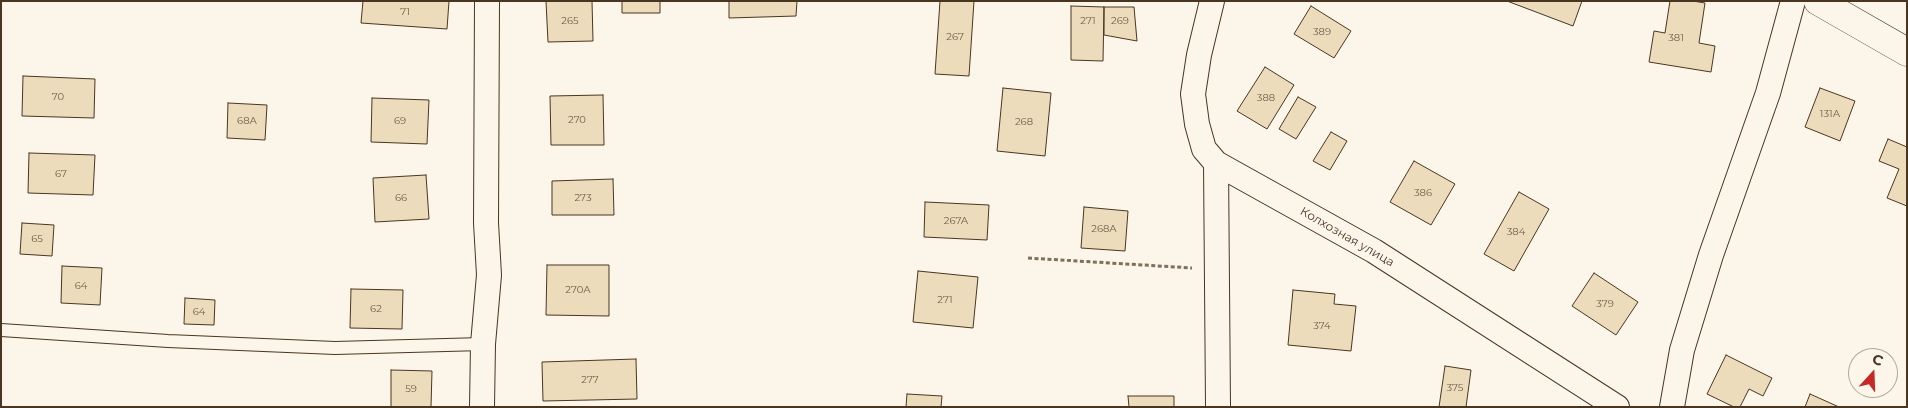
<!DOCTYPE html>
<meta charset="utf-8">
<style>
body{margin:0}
#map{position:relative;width:1908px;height:408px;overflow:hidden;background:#fbf6e9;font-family:Montserrat,sans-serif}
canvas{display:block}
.frame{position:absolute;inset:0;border:2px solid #4a3520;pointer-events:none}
.north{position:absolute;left:1848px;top:348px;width:50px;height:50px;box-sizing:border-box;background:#fbf6e9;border:1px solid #b4a999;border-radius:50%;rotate:20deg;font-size:14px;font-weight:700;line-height:20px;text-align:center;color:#4a3520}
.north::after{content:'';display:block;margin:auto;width:18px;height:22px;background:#c62828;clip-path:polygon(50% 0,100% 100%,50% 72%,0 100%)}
</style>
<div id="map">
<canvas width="1908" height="408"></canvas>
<div class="frame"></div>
<div class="north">С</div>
</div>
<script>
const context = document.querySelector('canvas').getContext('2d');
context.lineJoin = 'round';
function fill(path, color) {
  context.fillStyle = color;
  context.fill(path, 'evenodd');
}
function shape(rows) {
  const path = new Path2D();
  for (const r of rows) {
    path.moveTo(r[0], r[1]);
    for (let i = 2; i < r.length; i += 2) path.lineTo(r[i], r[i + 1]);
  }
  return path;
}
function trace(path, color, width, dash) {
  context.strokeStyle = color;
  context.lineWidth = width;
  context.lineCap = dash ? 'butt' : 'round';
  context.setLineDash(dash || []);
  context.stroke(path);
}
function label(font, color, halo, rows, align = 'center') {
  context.font = font + ' Montserrat,sans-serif';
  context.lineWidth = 4;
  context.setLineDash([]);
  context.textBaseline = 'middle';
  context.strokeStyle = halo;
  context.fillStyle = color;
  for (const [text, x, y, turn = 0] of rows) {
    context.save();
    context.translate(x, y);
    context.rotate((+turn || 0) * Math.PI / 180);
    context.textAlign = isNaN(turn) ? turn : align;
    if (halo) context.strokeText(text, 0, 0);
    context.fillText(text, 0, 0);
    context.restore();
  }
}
const building = shape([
 [363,1,449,1,447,29,361,23,363,1],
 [546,1,592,1,593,41,548,42,546,1],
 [622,1,660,1,660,13,622,13,622,1],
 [729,1,797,1,796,16,729,18,729,1],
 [940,1,974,1,969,76,935,74,940,1],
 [1507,1,1582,1,1573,26,1507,1],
 [1670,1,1693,1,1705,3,1699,43,1715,46,1711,72,1649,62,1654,31,1665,33,1670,1],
 [1071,6,1104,7,1103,61,1071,60,1071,6],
 [1311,6,1351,31,1334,58,1294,34,1311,6],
 [1104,7,1134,7,1137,41,1104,35,1104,7],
 [1265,67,1294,85,1267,129,1237,111,1265,67],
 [23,76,95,79,94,118,22,116,23,76],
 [1003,88,1051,93,1045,156,997,151,1003,88],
 [1820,88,1855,101,1840,141,1805,127,1820,88],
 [603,95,604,145,551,145,550,96,603,95],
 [1298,97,1316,107,1296,139,1279,129,1298,97],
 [372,98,429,100,427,144,371,142,372,98],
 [228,103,267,105,265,140,227,138,228,103],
 [1331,132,1347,141,1330,170,1313,161,1331,132],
 [1888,139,1907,147,1907,206,1887,198,1899,169,1879,161,1888,139],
 [29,153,95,155,93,195,28,193,29,153],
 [1414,161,1455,184,1431,225,1390,202,1414,161],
 [426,175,429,219,375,222,373,178,426,175],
 [613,179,614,215,552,215,552,181,613,179],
 [1519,192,1549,209,1514,271,1484,254,1519,192],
 [925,202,989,205,987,240,924,237,925,202],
 [1084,207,1128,211,1125,251,1081,248,1084,207],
 [22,223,54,225,52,256,20,254,22,223],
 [547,265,609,265,609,316,546,315,547,265],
 [62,266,102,268,100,305,61,303,62,266],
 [918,271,978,277,973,328,913,322,918,271],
 [1594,273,1638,302,1616,335,1572,306,1594,273],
 [351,289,403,290,402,329,350,328,351,289],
 [1293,290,1335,294,1334,304,1356,306,1351,351,1288,345,1293,290],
 [185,298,215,300,214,325,184,324,185,298],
 [1726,355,1772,378,1763,396,1749,389,1740,407,1734,407,1707,394,1726,355],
 [636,359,637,399,543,401,542,362,636,359],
 [1445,366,1471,370,1466,407,1439,407,1445,366],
 [391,370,432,371,431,407,391,407,391,370],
 [907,394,942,396,941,407,906,407,907,394],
 [1810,394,1839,407,1805,407,1810,394],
 [1128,396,1174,396,1174,407,1129,407,1128,396]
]);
fill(building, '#ecdcbc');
trace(building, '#4a3520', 1);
const service = shape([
 [1,330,168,341,335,348,483,344]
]);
const minor = shape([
 [1212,1,1199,55,1193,94,1197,124,1204,149,1216,163,1374,251,1617,407],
 [1216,163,1218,407],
 [482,407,483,344,489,275,486,223,487,1],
 [1672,407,1682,350,1711,255,1768,93,1793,1]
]);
const tertiary = shape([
 [1818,1,1907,52]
]);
trace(service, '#4a3520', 14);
trace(minor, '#4a3520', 26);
trace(tertiary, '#4a3520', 29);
trace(shape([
 [1028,258,1192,268]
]), '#7f6f5c', 3, [4, 2.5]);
trace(service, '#fbf6e9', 12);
trace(minor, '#fbf6e9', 24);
trace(tertiary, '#fbf6e9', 28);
label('10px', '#725f47', null, [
 ["71",405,12],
 ["265",570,21],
 ["271",1088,21],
 ["269",1120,21],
 ["389",1322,32],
 ["267",955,37],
 ["381",1676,38],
 ["70",58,97],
 ["388",1266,98],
 ["131А",1830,114],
 ["270",577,120],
 ["68А",247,121],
 ["69",400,121],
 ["268",1024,122],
 ["67",61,174],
 ["386",1423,193],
 ["66",401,198],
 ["273",583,198],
 ["267А",956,221],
 ["268А",1104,229],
 ["384",1516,232],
 ["65",37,239],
 ["64",81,286],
 ["270А",578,290],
 ["271",945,300],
 ["379",1605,304],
 ["62",376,309],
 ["64",199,312],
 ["374",1322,326],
 ["277",590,380],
 ["375",1455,388],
 ["59",411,389]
]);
label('12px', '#4a3520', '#fbf6e9', [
 ["Колхозная улица",1347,237,30]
]);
</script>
